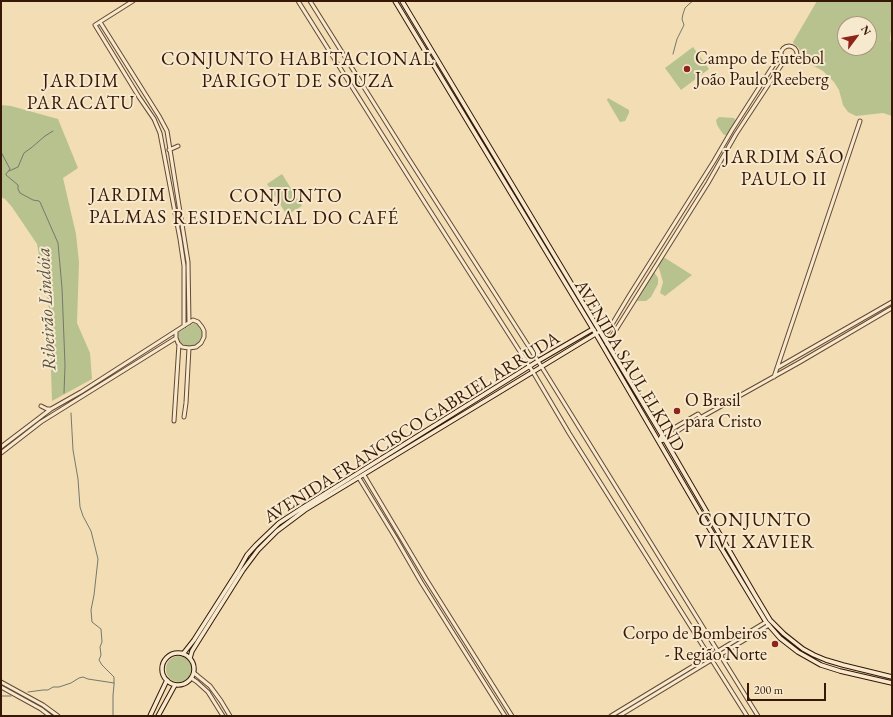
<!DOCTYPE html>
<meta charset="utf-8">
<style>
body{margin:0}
#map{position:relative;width:893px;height:717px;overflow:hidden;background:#f2ddb4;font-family:"EB Garamond",serif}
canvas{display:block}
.frame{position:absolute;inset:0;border:2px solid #371705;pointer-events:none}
.north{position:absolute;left:837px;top:16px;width:40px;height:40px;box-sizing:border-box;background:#f7e9ce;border:1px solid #aa957e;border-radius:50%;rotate:58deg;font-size:11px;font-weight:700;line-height:16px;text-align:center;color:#371705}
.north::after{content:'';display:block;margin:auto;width:14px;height:18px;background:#8f2418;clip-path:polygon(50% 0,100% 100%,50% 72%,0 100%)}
.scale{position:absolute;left:747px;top:683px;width:79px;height:18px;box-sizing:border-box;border:2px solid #371705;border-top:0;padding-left:5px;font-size:12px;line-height:14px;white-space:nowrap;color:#371705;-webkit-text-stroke:3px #f7e9ce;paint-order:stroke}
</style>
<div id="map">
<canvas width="893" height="717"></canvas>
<div class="frame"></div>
<div class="north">N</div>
<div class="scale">200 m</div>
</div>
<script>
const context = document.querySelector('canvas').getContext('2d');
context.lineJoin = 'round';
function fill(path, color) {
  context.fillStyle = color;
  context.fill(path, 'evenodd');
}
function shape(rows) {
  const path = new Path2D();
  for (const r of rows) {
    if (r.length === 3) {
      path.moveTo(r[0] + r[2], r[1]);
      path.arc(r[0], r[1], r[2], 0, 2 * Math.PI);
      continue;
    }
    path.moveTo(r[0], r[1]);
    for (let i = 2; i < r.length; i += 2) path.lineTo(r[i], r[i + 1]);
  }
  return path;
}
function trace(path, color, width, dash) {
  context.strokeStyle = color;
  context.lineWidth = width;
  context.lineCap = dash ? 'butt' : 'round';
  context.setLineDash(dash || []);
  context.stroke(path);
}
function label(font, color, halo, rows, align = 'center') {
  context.font = font + ' "EB Garamond",serif';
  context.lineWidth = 4;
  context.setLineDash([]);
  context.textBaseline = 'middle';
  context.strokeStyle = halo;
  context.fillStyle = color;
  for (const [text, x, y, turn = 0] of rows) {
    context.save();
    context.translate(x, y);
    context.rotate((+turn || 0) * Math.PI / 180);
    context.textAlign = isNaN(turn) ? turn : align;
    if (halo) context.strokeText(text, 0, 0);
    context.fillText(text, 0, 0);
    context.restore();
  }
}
fill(shape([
 [817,1,892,1,892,21,890,39,892,44,892,116,883,113,856,116,848,112,843,105,839,90,834,82,823,71,801,59,801,52,798,47,794,44,793,42],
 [845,24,869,24,869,48,845,48],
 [693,47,709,69,681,90,665,68],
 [608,98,629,110,629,113,625,121,620,122,607,100],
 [1,105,11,106,58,119,78,168,63,178,76,234,79,262,77,323,90,353,92,379,52,401,49,308,37,244,12,207,5,199,1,197],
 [719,117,734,118,736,121,727,136,723,134,717,125,716,120],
 [282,174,302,206,287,215,267,184],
 [663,258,665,258,692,275,665,296,660,293,663,282,658,265],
 [654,272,658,278,658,284,651,297,646,301,637,301],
 [194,323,197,324,200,328,202,332,202,336,200,340,197,344,193,346,188,346,183,344,179,341,178,333],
 [179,669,13]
]), '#b8c28f');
trace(shape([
 [673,54,677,39,684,25,682,19,683,14,685,8,689,4,693,1],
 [1,152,10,169,6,174,6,175,18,185,18,189,20,193,33,200,39,201,40,202,58,243,62,288,65,365,64,393],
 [9,171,18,167,24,153,31,148,45,136,53,131],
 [71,413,73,450,78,479,80,507,83,516,91,531,98,559,94,595,91,610,92,622,101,629,102,642,100,647,101,655,99,660,102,665,114,677,114,685,113,695,113,716],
 [28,692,43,690,48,690,53,687,59,687,71,683,79,678,83,677,88,679,114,683],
 [1,696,11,696]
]), '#73796c', 1);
const tertiary = shape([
 [133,1,95,25,139,97,154,119,160,133,180,239,184,266,184,326],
 [298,1,425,203,533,372,569,433,747,716],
 [310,1,407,156,538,361,758,716],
 [100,22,159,116,167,131,188,262,189,323],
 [789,54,8],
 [169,150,178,146],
 [600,332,606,332,608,331,629,296,714,161,732,130,780,55],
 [607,344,708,183,736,134,784,61],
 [777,368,892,302],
 [774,377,860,121],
 [41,406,47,409,51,409],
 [184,417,186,403,189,348],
 [174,421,179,344],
 [659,441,665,440,682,428,800,362,892,308],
 [659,441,662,435,698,414,701,418],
 [1,447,51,409,81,392,109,374,176,331,193,320,198,322,202,327,204,331,204,337,201,343,196,347,189,348,182,347,178,343,176,338,176,331],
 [1,453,41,422,176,338],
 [364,475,426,579,512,716],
 [359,478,395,537,421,582,505,716],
 [194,673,210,686,221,701,230,716],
 [191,678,197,682,208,692,223,716],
 [1,682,43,705,58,716],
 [1,687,41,709,50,716],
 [611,716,766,622],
 [619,716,769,625]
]);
const secondary = shape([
 [395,1,593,329,711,531,766,622,780,638,798,652,821,665,840,671,892,683],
 [402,1,665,440,755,595,770,620,784,634,803,649,814,655,826,660,843,665,892,677],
 [178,669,16],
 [183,654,194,640,238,571,247,555,256,545,279,523,302,508,538,361,593,329,594,330],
 [190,658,192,651,243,570,258,550,277,531,305,510,597,333],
 [150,716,167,680],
 [158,716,175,685]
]);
trace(tertiary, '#664831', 5);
trace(secondary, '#371705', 5.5);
trace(tertiary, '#f7e9ce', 3);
trace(secondary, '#f7e9ce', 3.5);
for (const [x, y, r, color] of [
 [687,69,4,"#8f2418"],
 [677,411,4,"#8f2418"],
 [775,644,4,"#8f2418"]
]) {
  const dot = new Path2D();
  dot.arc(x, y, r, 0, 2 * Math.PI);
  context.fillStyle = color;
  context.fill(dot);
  trace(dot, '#f7e9ce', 1.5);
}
label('18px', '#371705', '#f7e9ce', [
 ["Campo de Futebol",695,59],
 ["João Paulo Reeberg",695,80],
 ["O Brasil",685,401],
 ["para Cristo",685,422],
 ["Corpo de Bombeiros",767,634,"right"],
 ["- Região Norte",767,655,"right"]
], 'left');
label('18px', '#371705', '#f7e9ce', [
 ["AVENIDA SAUL ELKIND",629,366,59],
 ["AVENIDA FRANCISCO GABRIEL ARRUDA",412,428,-32]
]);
context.letterSpacing = '1px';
label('19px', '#371705', '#f7e9ce', [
 ["CONJUNTO HABITACIONAL",298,60],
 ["PARIGOT DE SOUZA",298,82],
 ["JARDIM",81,82],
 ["PARACATU",81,104],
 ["JARDIM SÃO",784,158],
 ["PAULO II",784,180],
 ["JARDIM",128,196],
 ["PALMAS",128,218],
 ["CONJUNTO",286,197],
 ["RESIDENCIAL DO CAFÉ",286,219],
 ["CONJUNTO",755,521],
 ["VIVI XAVIER",755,543]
]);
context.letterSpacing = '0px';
label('italic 19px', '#5a5041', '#f7e9ce', [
 ["Ribeirão Lindóia",47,309,-93]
]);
</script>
